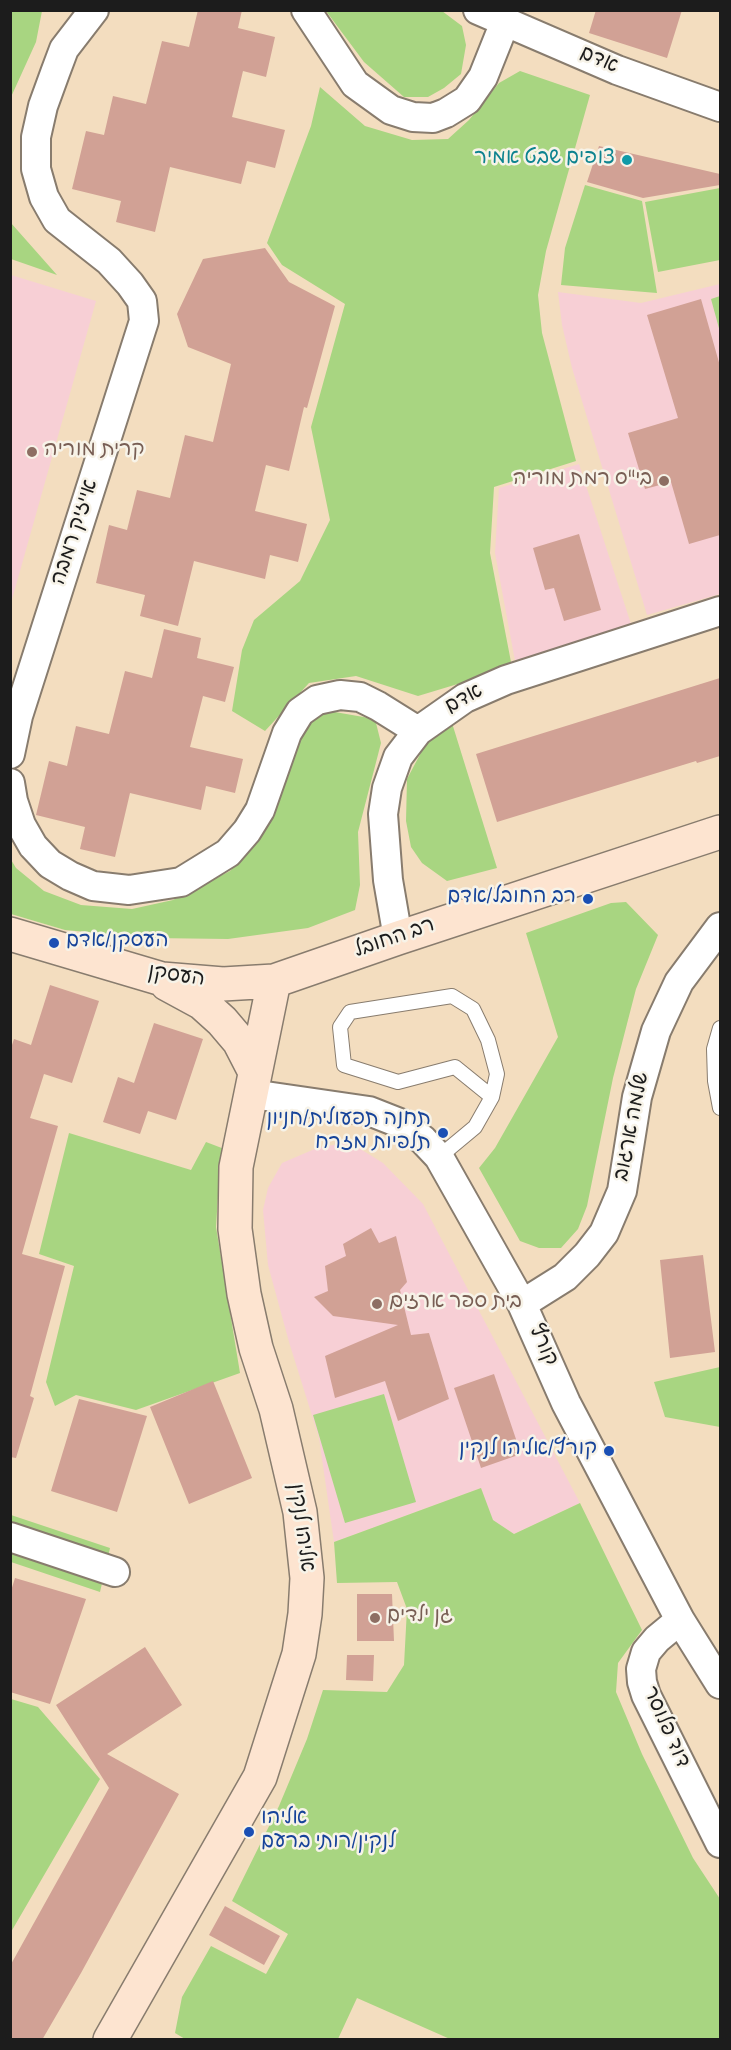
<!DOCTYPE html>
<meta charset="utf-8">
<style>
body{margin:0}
#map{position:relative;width:731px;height:2050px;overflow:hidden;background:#f3ddbf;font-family:Dekko,sans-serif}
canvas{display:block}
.frame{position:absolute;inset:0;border:12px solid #1c1c1c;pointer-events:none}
</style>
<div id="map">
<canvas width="731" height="2050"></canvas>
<div class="frame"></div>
</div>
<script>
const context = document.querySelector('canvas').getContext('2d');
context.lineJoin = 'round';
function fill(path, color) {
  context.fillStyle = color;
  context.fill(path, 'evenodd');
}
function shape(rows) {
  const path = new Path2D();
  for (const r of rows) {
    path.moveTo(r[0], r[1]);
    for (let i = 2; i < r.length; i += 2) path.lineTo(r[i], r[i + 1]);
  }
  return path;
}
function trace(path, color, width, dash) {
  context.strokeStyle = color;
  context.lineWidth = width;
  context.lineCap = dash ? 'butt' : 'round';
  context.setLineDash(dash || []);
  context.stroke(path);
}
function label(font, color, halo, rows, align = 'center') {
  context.font = font + ' Dekko,"Playpen Sans Hebrew",sans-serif';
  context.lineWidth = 5;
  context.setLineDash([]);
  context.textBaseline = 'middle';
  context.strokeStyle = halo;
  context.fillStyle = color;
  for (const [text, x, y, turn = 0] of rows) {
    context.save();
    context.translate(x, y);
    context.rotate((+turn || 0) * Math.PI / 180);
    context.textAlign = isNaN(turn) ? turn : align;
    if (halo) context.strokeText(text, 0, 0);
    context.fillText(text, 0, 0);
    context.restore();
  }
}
fill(shape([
 [11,275,96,301,11,603,10,275],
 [720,284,720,594,647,615,572,368,562,325,558,292,641,303],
 [579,464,631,624,515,661,495,553,499,488],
 [349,1142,383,1163,423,1204,580,1503,514,1534,492,1520,481,1488,334,1542,319,1438,289,1342,268,1265,263,1210,268,1188,282,1163,317,1148]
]), '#f7cfd5');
fill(shape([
 [11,10,42,11,36,42,11,97],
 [326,11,442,11,462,26,466,45,461,74,444,88,428,97,404,97,364,62],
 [520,71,590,95,546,251,538,295,542,333,576,461,494,487,490,553,511,662,461,683,418,696,356,676,309,683,265,731,232,711,242,650,254,620,300,581,330,520,311,427,345,304,282,265,267,243,311,126,320,87,365,126,412,140,448,139,469,120,499,83],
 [585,185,642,201,657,293,561,285,565,248],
 [720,188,720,260,658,272,645,202],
 [10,223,11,223,57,275,11,259],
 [720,296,720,332,711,299],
 [329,711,375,719,381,743,358,832,360,885,355,910,308,928,228,939,152,938,65,930,11,914,10,858,16,868,44,891,81,905,132,909,173,900,230,871,265,831,282,790,294,739,310,718],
 [452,723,497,868,447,881,422,863,411,847,406,821,407,779,425,745],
 [626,902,658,935,636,989,613,1078,587,1206,578,1229,561,1248,539,1248,520,1241,479,1168,495,1148,558,1037,526,933,611,903],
 [69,1133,191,1170,206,1142,227,1150,219,1180,216,1227,240,1373,136,1410,76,1395,55,1406,46,1382,74,1266,39,1254],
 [720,1367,720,1427,665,1417,654,1382],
 [384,1394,416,1502,345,1523,313,1415],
 [481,1488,493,1520,514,1534,580,1503,642,1630,618,1663,616,1692,642,1754,693,1858,720,1899,720,2039,450,2039,357,1998,338,2039,185,2039,175,2033,182,1997,211,1946,266,1974,288,1934,232,1901,279,1806,307,1739,323,1690,387,1692,404,1665,407,1609,397,1582,337,1583,334,1542],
 [11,1515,110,1548,100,1592,11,1562],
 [11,1699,38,1707,100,1779,11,1932]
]), '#a8d581');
fill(shape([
 [198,10,242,10,238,28,275,37,266,77,243,71,232,117,285,130,275,168,247,161,241,184,170,167,155,232,116,222,121,201,72,189,86,131,104,135,113,96,146,104,162,41,189,47],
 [596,10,682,10,667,58,589,33],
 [599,146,720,174,720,185,643,198,587,182],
 [265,248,289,282,335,306,307,408,304,407,289,471,266,465,255,511,307,524,298,562,270,555,265,579,194,561,178,626,140,616,145,595,96,583,109,525,127,530,137,490,170,498,185,435,213,442,231,364,188,347,177,314,203,259],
 [701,299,720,366,720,535,689,544,671,482,645,489,628,433,678,418,647,315],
 [579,534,601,610,564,621,554,588,545,590,533,548],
 [164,629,201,638,197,658,234,667,225,702,203,696,190,747,243,759,235,793,206,786,201,810,130,793,115,857,80,849,85,827,36,815,49,761,67,766,76,726,109,734,125,671,152,678],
 [720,678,720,756,697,763,696,761,497,822,476,754],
 [50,985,99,1001,72,1083,44,1074,30,1118,58,1126,22,1254,65,1266,30,1396,34,1398,16,1458,10,1457,10,1051,14,1039,31,1045],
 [154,1023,203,1039,176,1120,148,1111,140,1134,103,1122,118,1077,134,1083],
 [371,1228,379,1243,396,1236,407,1282,400,1290,411,1335,429,1333,449,1399,398,1421,385,1381,335,1398,325,1356,398,1325,333,1316,314,1297,328,1291,325,1266,346,1256,343,1244],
 [703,1255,715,1352,670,1358,660,1260],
 [494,1374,521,1454,481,1468,454,1388],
 [213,1381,252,1478,189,1504,150,1407],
 [79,1399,147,1416,117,1512,51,1491],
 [15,1578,86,1599,50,1704,10,1692,10,1594],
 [357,1594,392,1594,394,1641,357,1641],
 [145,1647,182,1705,107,1754,179,1794,81,1973,42,2040,10,2040,10,1966,109,1788,56,1705],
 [347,1655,374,1655,373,1681,346,1680],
 [225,1906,280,1936,264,1965,209,1935]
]), '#d1a195');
const lane = shape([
 [720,1028,714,1049,715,1081,720,1108],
 [439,1157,475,1127,492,1097,497,1074,488,1040,473,1009,452,996,350,1012,340,1027,344,1065,398,1082,455,1067,492,1097]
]);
const street = shape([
 [306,10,355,84,391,110,413,117,433,118,446,113,467,100,483,77,505,22],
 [478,10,617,70,720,107],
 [10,754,18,716,144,321,142,301,130,284,109,261,57,220,44,197,36,169,36,137,43,106,55,73,64,49,94,10],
 [10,783,13,801,21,825,33,846,50,864,70,876,93,886,129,890,181,882,228,853,247,831,260,810,287,733,300,712,317,700,340,695,360,697,378,706,418,731],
 [398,938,388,880,383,814,387,788,398,757,418,731,465,698,506,680,720,611],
 [252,1094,369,1111,402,1124,423,1140,439,1157,522,1304,566,1403,680,1620,720,1684],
 [522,1304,565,1277,587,1255,604,1233,622,1191,637,1097,656,1031,679,982,720,927],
 [10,1537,115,1572],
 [680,1620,657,1639,646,1652,641,1669,642,1682,646,1695,720,1843]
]);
const secondary = shape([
 [10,934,162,979,223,984,274,981,398,938,720,832],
 [167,984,202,1003,222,1021,239,1041,255,1072],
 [110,2040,260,1777,299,1654,305,1614,307,1578,300,1512,276,1409,256,1348,244,1294,235,1229,236,1167,274,981]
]);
trace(lane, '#887c6e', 16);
trace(street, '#887c6e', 32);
trace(secondary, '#887c6e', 36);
trace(lane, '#fff', 14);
trace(street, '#fff', 28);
trace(secondary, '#fde4d0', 33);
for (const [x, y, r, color] of [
 [627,160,6,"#0f9aa8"],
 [32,452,6,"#8d6e63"],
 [664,481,6,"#8d6e63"],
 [588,899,6,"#1a4fb4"],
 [54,943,6,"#1a4fb4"],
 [443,1133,6,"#1a4fb4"],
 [377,1304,6,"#8d6e63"],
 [609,1451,6,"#1a4fb4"],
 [375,1618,6,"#8d6e63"],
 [249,1832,6,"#1a4fb4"]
]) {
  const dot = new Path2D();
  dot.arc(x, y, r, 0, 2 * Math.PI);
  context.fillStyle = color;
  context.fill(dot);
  trace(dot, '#f7f3e8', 2);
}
label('21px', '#1c1c1c', '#f7f3e8', [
 ["אדם",598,62,23],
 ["אייזיק רמבה",77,533,-72],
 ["אדם",465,701,-29],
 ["רב החובל",395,940,-19],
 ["העסקן",176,978,8],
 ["שלמה ארגוב",634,1127,-79],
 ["קורץ",541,1346,66],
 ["אליהו לנקין",299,1528,82],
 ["דוד פלוסר",664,1728,66]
]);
label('21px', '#0d838f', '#f7f3e8', [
 ["צופים שבט אמיר",615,160]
], 'right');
label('21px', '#785e54', '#f7f3e8', [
 ["קרית מוריה",44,452],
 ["בי\"ס רמת מוריה",652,481,"right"],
 ["בית ספר ארזים",389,1304],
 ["גן ילדים",387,1618]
], 'left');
label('21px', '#164399', '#f7f3e8', [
 ["רב החובל/אדם",576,899],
 ["העסקן/אדם",66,943,"left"],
 ["תחנה תפעולית/חניון",431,1121],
 ["תלפיות מזרח",431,1145],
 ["קורץ/אליהו לנקין",597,1451],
 ["אליהו",261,1820,"left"],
 ["לנקין/רותי ברעם",261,1844,"left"]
], 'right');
</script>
